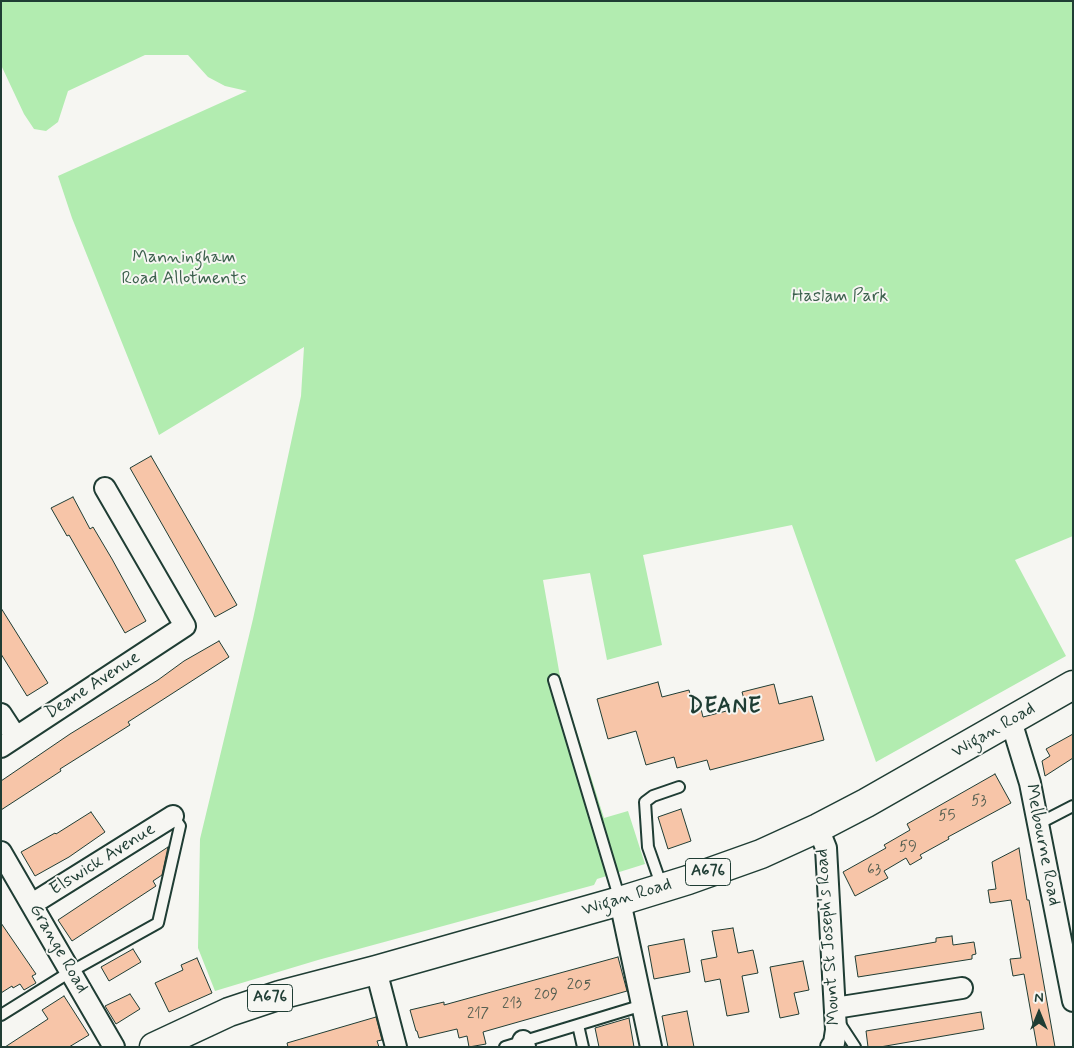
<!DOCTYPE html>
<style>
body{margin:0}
#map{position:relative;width:1074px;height:1048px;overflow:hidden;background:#f6f6f2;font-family:Mynerve,sans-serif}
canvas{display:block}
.frame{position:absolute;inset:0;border:2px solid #1f3d34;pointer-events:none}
.north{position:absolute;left:1014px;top:988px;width:50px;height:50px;-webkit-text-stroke:4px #f6f6f2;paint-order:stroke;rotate:0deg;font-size:14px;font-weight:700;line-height:20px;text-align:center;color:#1f3d34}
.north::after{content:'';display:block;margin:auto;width:18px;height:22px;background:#1f3d34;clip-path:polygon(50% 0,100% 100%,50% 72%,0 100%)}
</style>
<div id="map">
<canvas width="1074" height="1048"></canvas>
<div class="frame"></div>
<div class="north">N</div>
</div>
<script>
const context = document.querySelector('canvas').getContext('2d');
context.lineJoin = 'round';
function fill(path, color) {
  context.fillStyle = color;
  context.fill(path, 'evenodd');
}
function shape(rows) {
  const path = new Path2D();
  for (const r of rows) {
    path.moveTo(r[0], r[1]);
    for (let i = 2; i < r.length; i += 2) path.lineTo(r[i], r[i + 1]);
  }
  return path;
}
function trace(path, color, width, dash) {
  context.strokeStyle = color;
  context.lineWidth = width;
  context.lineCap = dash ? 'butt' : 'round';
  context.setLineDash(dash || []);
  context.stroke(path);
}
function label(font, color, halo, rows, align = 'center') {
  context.font = font + ' Mynerve,sans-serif';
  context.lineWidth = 4;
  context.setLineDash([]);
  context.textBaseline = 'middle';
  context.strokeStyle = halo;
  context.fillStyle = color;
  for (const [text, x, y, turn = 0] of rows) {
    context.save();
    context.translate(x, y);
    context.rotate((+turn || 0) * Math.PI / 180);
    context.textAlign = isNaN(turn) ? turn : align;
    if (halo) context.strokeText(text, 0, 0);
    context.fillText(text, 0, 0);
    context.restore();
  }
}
fill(shape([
 [1,1,1073,1,1073,536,1015,560,1066,656,876,762,792,525,643,555,662,645,607,660,590,573,543,580,561,682,604,818,628,811,645,864,597,879,594,885,318,960,215,991,198,948,200,839,253,619,301,396,304,347,159,435,72,218,58,176,247,91,225,86,208,77,188,55,145,55,68,91,58,122,46,131,34,129,24,114,1,65]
]), '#b2ecb0');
const building = shape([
 [151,456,237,605,215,617,130,468,151,456],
 [73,497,90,529,93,527,112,559,146,621,125,633,69,535,67,536,51,508,73,497],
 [1,608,48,683,27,696,1,654,1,608],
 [219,641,229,657,128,722,130,725,60,769,61,771,1,810,1,781,70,734,158,680,184,661,219,641],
 [658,682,662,697,689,690,693,707,700,705,703,717,746,706,742,692,774,684,779,704,812,696,824,740,710,770,707,760,677,768,674,757,646,765,636,731,608,739,597,699,658,682],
 [1073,734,1073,758,1045,776,1042,761,1050,756,1046,749,1073,734],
 [995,774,1011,803,948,837,949,839,920,855,922,858,910,865,906,858,884,871,888,878,855,896,843,872,886,848,884,845,910,830,907,824,995,774],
 [681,809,691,841,668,849,658,817,681,809],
 [91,812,105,832,69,857,35,876,21,852,55,833,56,834,91,812],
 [168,847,162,875,153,881,156,886,72,941,58,920,168,847],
 [1019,848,1027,900,1029,900,1055,1047,1037,1047,1024,974,1013,976,1010,959,1021,958,1011,900,990,903,988,890,996,889,992,862,1019,848],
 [1,923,36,974,32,976,36,983,24,990,20,984,13,988,12,986,1,993,1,923],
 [733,928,738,953,753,950,758,973,742,976,749,1012,727,1016,720,979,705,982,701,960,717,957,712,931,733,928],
 [952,936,953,945,974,942,976,954,972,955,972,959,858,977,855,956,936,942,936,938,952,936],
 [684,939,690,972,654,979,648,946,684,939],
 [133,949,141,962,109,981,101,967,133,949],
 [618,957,627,991,483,1032,486,1044,469,1047,467,1036,459,1038,457,1029,419,1038,417,1031,416,1031,410,1010,444,1002,444,1005,618,957],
 [197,958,212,993,169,1012,155,983,183,970,181,965,197,958],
 [803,961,809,990,794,993,799,1014,780,1018,770,967,803,961],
 [130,994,140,1009,116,1024,105,1006,130,994],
 [64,996,89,1035,69,1047,5,1047,48,1019,42,1010,64,996],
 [687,1011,694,1047,668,1047,662,1016,687,1011],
 [981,1012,984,1029,880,1047,868,1047,866,1031,981,1012],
 [376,1017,382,1040,377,1041,379,1047,288,1047,287,1043,376,1017],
 [629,1018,634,1047,599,1047,595,1028,629,1018]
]);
fill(building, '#f7c5a8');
trace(building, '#1f3d34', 1);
const service = shape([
 [554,680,620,900],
 [1038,824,1073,806],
 [662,887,648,847,645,802,653,796,679,787],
 [1,1015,70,972,158,923,180,826,173,816],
 [838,1021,855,1047],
 [578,1025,583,1047],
 [505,1047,643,1005]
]);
const minor = shape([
 [1,714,16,737],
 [1011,721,1030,783,1073,1001],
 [1,747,185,626,105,488],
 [818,828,826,848,836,1030,834,1043,831,1047],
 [1,852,114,1047],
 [620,901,651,1047],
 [32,904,173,816],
 [376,970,396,1047],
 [835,1008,962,988],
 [523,1041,525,1047]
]);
const primary = shape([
 [154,1047,229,1012,280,995,376,970,620,901,688,880,761,854,818,828,866,803,1073,685]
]);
trace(service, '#1f3d34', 14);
trace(minor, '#1f3d34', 24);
trace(primary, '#1f3d34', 31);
trace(service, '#f6f6f2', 10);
trace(minor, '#f6f6f2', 20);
trace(primary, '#f6f6f2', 28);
label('15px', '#555f51', null, [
 ["53",979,802],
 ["55",947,817],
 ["59",908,848],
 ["63",874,871],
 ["205",579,986],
 ["209",546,996],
 ["213",512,1005],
 ["217",478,1015]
]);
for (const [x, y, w] of [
 [708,872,45],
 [270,998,45]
]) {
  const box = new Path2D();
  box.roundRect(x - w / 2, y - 13.5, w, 27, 4);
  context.fillStyle = '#f6f6f2';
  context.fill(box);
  trace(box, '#1f3d34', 1);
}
label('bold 16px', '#1f3d34', null, [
 ["A676",708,872],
 ["A676",270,998]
]);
label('18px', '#3c604d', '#f6f6f2', [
 ["Manningham",184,258],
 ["Road Allotments",184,279],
 ["Haslam Park",840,297]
]);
label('18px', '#1f3d34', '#f6f6f2', [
 ["Deane Avenue",93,686,-33],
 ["Wigan Road",994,731,-30],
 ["Melbourne Road",1042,845,79],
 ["Elswick Avenue",103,860,-32],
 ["Wigan Road",627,898,-17],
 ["Mount St Joseph's Road",829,937,-94],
 ["Grange Road",58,949,60]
]);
context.letterSpacing = '1px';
label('bold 22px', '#1f3d34', '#f6f6f2', [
 ["DEANE",725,707]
]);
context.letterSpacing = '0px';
</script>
